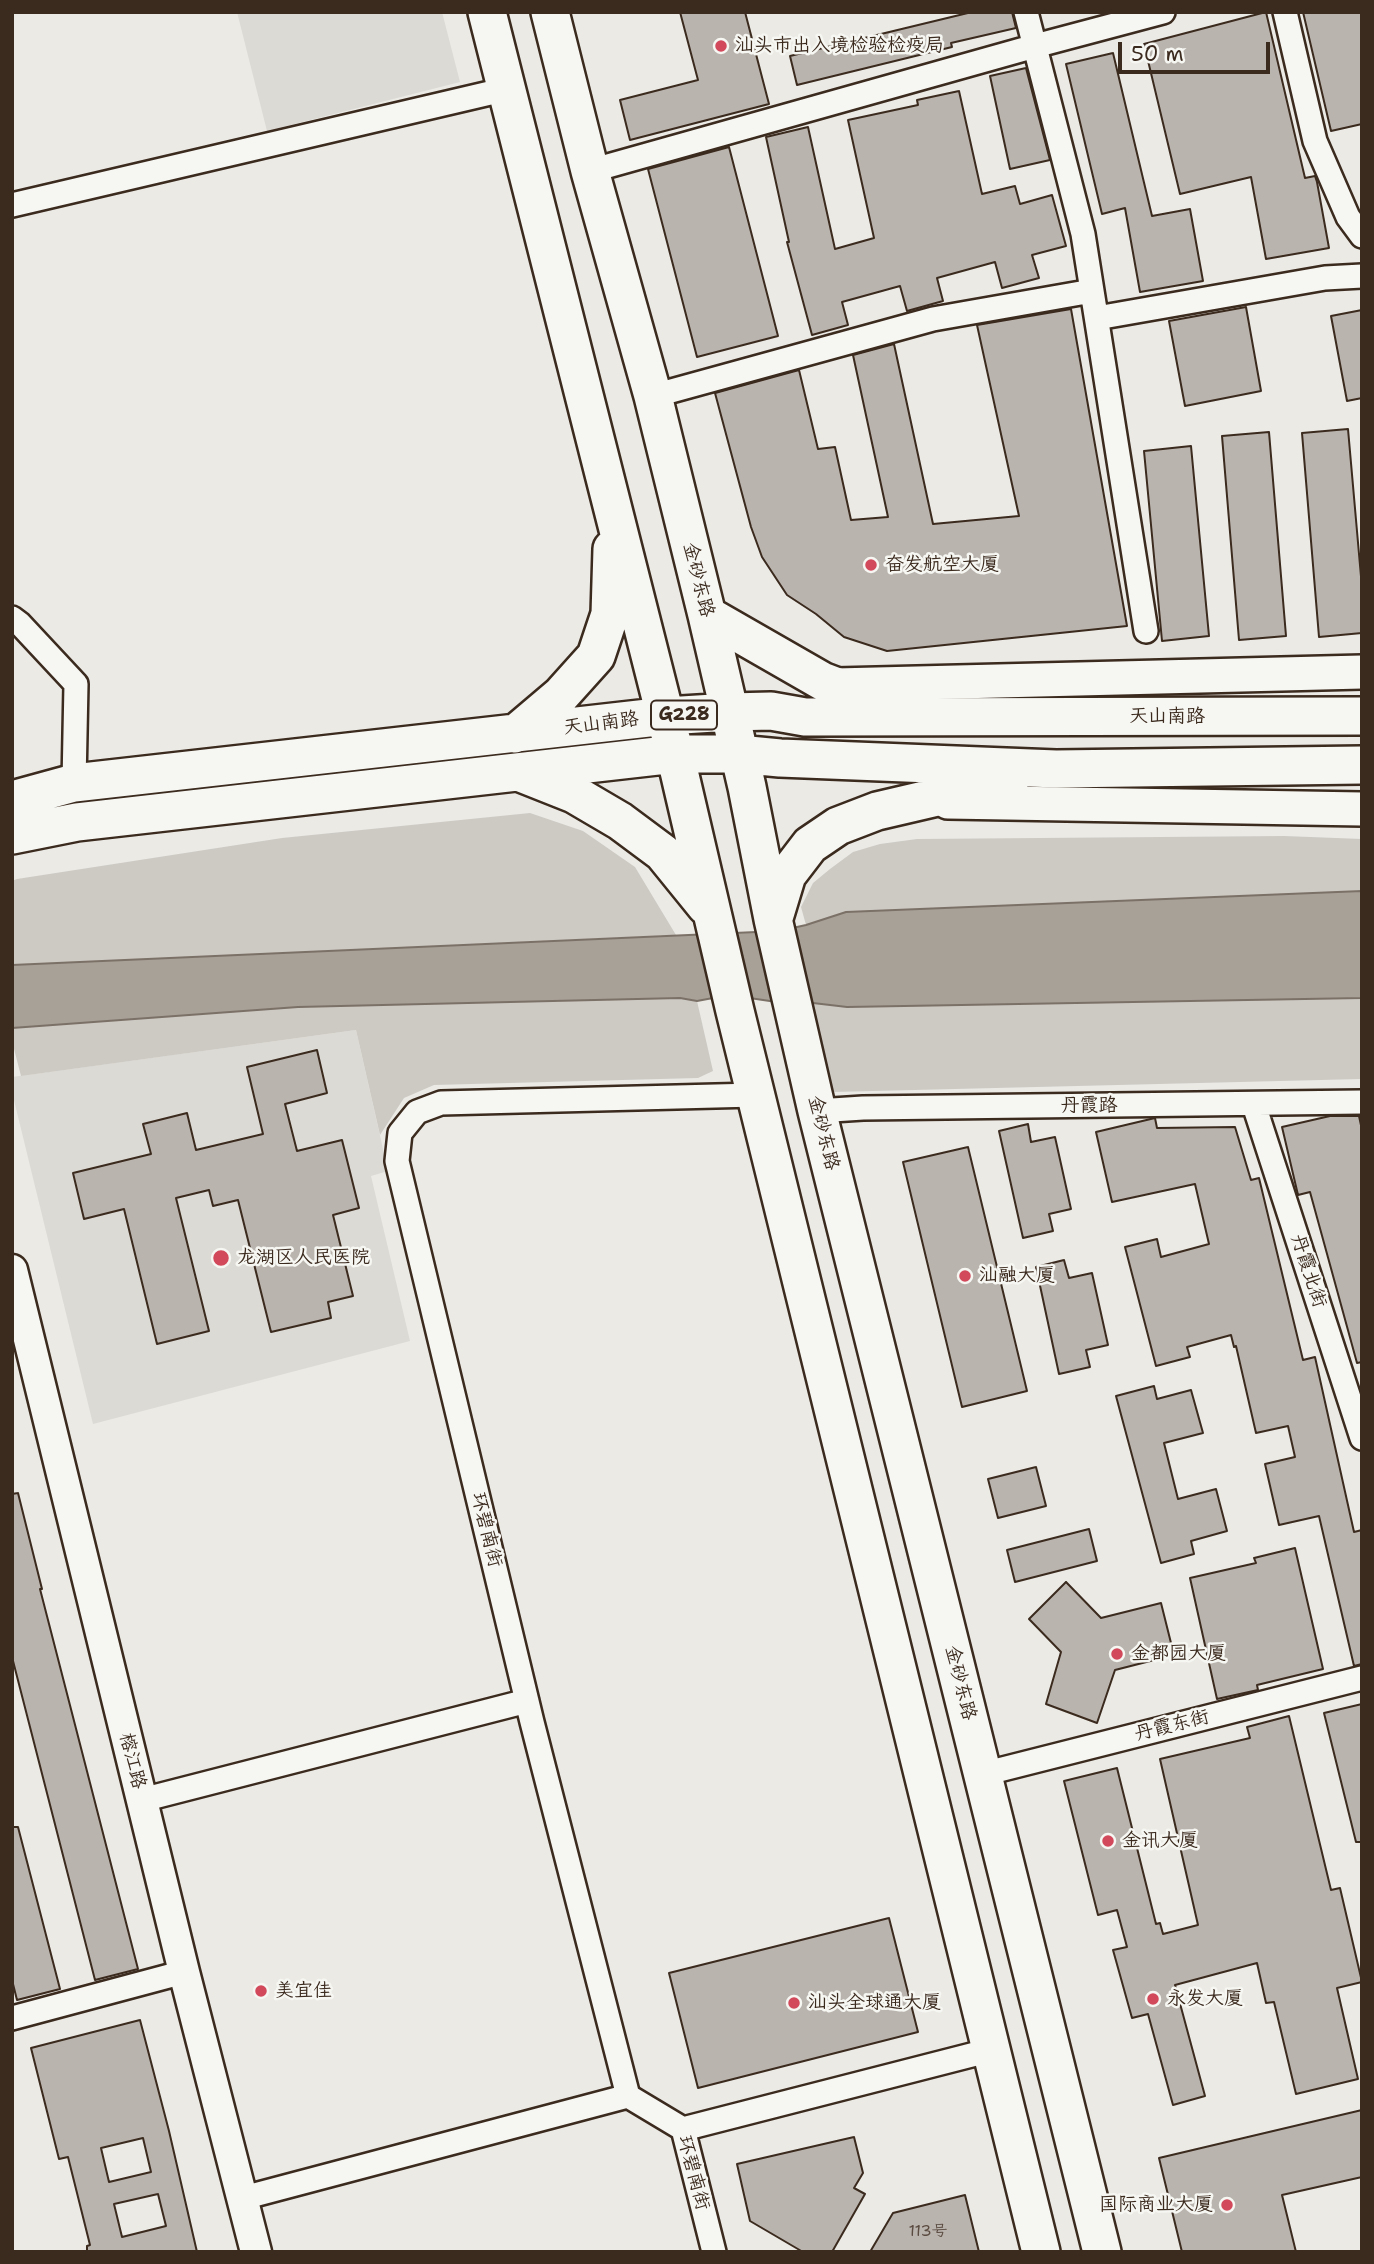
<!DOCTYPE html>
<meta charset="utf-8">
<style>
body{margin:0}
#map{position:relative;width:1374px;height:2264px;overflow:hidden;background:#ebeae5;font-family:"Shantell Sans",sans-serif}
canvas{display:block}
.frame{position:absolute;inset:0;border:14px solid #3b2a1e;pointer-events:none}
.scale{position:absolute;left:1118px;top:42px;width:152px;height:32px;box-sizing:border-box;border:4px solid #3b2a1e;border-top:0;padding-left:9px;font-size:21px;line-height:24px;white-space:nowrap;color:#3b2a1e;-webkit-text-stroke:5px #f6f6f2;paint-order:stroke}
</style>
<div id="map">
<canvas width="1374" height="2264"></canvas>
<div class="frame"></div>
<div class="scale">50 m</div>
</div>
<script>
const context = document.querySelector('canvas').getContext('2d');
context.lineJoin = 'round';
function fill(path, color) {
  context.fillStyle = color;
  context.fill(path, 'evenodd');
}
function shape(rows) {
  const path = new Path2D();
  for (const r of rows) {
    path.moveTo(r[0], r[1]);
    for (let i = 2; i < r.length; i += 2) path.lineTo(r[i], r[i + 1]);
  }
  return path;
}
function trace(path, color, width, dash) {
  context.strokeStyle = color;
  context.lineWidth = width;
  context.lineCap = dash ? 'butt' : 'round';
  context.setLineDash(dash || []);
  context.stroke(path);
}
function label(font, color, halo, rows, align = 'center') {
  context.font = font + ' "Shantell Sans","LXGW WenKai TC",sans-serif';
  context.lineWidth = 5;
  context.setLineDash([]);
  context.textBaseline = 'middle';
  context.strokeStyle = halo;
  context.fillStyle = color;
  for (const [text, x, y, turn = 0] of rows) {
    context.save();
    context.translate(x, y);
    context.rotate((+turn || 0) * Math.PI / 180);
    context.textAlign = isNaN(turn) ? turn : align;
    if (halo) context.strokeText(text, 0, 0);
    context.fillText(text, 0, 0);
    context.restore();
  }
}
fill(shape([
 [237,12,442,12,460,82,267,131],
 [356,1030,388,1171,371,1176,410,1341,93,1424,12,1092,12,1077]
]), '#dcdad4');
fill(shape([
 [530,813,583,831,635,867,676,935,12,965,12,881,17,879,282,838],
 [1284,836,1362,839,1362,891,846,912,806,925,801,907,813,883,830,869,853,852,880,844,917,839],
 [680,998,697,1001,713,1071,698,1078,434,1085,404,1098,380,1135,356,1030,21,1076,12,1041,12,1028,298,1007],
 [1362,998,1362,1079,833,1092,813,1003,847,1007]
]), '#cdcac4');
const water = shape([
 [1362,891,1362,998,847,1007,813,1003,797,1005,729,995,697,1001,680,998,298,1007,12,1028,12,965,779,931,806,925,846,912,1362,891]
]);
fill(water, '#a8a198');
trace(water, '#7c7167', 2);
const building = shape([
 [680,12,745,12,769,104,630,140,620,100,698,80,680,12],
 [972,12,1012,12,1016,28,951,43,952,47,797,85,790,56,972,12],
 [1266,12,1305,178,1315,176,1317,182,1329,248,1266,259,1251,177,1180,194,1144,44,1266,12],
 [1303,12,1362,12,1362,124,1331,131,1303,12],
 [1113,53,1152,216,1190,209,1203,281,1140,292,1125,208,1102,214,1066,64,1113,53],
 [1026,68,1050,160,1010,169,990,76,1026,68],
 [959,91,982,194,1015,186,1020,204,1052,195,1066,246,1032,255,1039,278,1002,288,995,262,937,278,943,301,907,311,900,286,842,302,848,325,812,335,787,242,789,242,766,137,808,127,835,249,874,238,848,120,918,105,917,100,959,91],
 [729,147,778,336,697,357,648,169,729,147],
 [1246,307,1261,391,1185,406,1169,321,1246,307],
 [1071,309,1127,626,887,651,844,637,816,614,787,595,762,557,751,527,715,393,799,370,818,449,835,447,851,520,888,517,853,355,894,344,933,524,1019,516,977,325,1071,309],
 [1362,310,1362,398,1347,401,1331,316,1362,310],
 [1348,429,1362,588,1362,633,1319,637,1302,433,1348,429],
 [1269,432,1286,636,1239,640,1222,436,1269,432],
 [1191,446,1209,636,1162,641,1144,451,1191,446],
 [317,1050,327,1093,285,1104,297,1151,342,1140,359,1208,333,1215,353,1296,328,1302,331,1318,271,1332,238,1200,213,1206,209,1190,176,1198,209,1331,157,1344,124,1209,84,1219,73,1173,151,1154,143,1124,187,1113,196,1150,263,1134,247,1067,317,1050],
 [1330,1116,1359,1116,1362,1130,1362,1362,1357,1363,1310,1192,1298,1195,1282,1127,1330,1116],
 [1155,1118,1157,1128,1235,1127,1251,1180,1259,1178,1303,1360,1315,1357,1354,1532,1362,1530,1362,1664,1354,1666,1319,1516,1279,1525,1265,1464,1295,1457,1288,1426,1256,1433,1236,1346,1234,1347,1231,1335,1187,1347,1190,1357,1156,1366,1125,1247,1157,1239,1161,1257,1209,1244,1195,1184,1112,1202,1096,1132,1155,1118],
 [1028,1124,1031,1142,1055,1137,1071,1209,1049,1214,1053,1231,1023,1238,999,1131,1028,1124],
 [968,1147,1027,1391,962,1407,903,1162,968,1147],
 [1064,1260,1069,1278,1092,1273,1108,1345,1086,1350,1090,1367,1059,1374,1036,1267,1064,1260],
 [1154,1386,1157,1399,1191,1390,1203,1433,1164,1443,1178,1499,1216,1489,1227,1531,1191,1541,1194,1554,1161,1563,1116,1396,1154,1386],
 [1036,1467,1046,1506,998,1518,988,1479,1036,1467],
 [18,1493,42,1589,40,1589,138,1969,95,1980,12,1657,12,1494,18,1493],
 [1089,1529,1097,1561,1015,1582,1007,1550,1089,1529],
 [1295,1548,1323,1669,1257,1685,1258,1690,1217,1699,1190,1578,1256,1563,1254,1558,1295,1548],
 [1066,1582,1101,1618,1161,1603,1174,1655,1115,1670,1097,1723,1046,1704,1061,1652,1029,1619,1066,1582],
 [1362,1704,1362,1842,1356,1842,1324,1713,1362,1704],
 [1289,1716,1331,1890,1340,1888,1362,1982,1337,1988,1358,2079,1296,2094,1274,2002,1266,2003,1257,1963,1175,1985,1205,2096,1173,2105,1148,2014,1132,2018,1113,1950,1127,1947,1117,1910,1098,1915,1064,1781,1117,1768,1156,1924,1160,1923,1163,1934,1198,1925,1160,1759,1250,1738,1247,1727,1289,1716],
 [12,1827,18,1827,60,1989,17,2000,12,1980,12,1827],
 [889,1918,918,2032,698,2088,669,1973,889,1918],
 [140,2020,169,2131,197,2252,87,2252,87,2246,90,2245,68,2157,59,2159,31,2048,140,2020],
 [143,2138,151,2172,109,2182,101,2148,143,2138],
 [158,2194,166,2226,122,2237,114,2204,158,2194],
 [1362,2110,1362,2177,1282,2195,1296,2252,1182,2252,1159,2158,1362,2110],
 [854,2137,863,2173,854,2188,865,2194,832,2252,803,2252,750,2221,737,2164,854,2137],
 [965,2195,979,2252,870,2252,893,2213,965,2195]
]);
fill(building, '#bab4ae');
trace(building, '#3b2a1e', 2);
const minor = shape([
 [1026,12,1083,234,1146,631],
 [1285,12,1315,141,1348,217,1362,236],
 [590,171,1035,46,1163,12],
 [12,205,507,89],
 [1097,318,1325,278,1362,276],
 [653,396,933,319,1092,291],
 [12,618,20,624,76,684,74,783],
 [1254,1105,1362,1438],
 [817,1111,863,1108,1362,1102],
 [983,1774,1362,1678],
 [142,1800,527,1701],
 [12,2018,184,1972],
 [683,2129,991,2050],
 [243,2198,628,2096],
 [714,2252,683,2129,628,2096,532,1722,397,1161,400,1133,417,1112,441,1103,755,1095]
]);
const tertiary = shape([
 [12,1270,184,1972,256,2252]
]);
const secondary = shape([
 [836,685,1362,672],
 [948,802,1362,809]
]);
const primary = shape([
 [487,12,675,754,735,1011,1041,2252],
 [550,12,590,171,653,396,707,615,747,787,773,919,817,1111,1102,2252],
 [707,615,822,681,898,710],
 [515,734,561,695,596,656,610,614,612,549],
 [521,773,574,794,620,821,663,853,706,906],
 [12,800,74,783,666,716,730,712,771,711,805,717,1362,716],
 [12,835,77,822,675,754,738,754,780,758,1056,769,1362,765],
 [774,918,787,875,810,845,838,826,877,811,1010,780]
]);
trace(minor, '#3b2a1e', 28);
trace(tertiary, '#3b2a1e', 35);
trace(secondary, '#3b2a1e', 38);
trace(primary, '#3b2a1e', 42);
trace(minor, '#f6f6f2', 23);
trace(tertiary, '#f6f6f2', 30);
trace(secondary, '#f6f6f2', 33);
trace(primary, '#f6f6f2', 37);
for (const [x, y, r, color] of [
 [721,46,7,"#d1495b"],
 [871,565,7,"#d1495b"],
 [221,1258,9,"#d1495b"],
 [965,1276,7,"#d1495b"],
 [1117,1654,7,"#d1495b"],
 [1108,1841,7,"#d1495b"],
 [261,1991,7,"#d1495b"],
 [1153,1999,7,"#d1495b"],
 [794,2003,7,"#d1495b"],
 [1227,2205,7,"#d1495b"]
]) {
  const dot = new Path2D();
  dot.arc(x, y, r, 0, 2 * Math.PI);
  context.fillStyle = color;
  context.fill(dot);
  trace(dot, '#f6f6f2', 2.5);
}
label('16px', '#5b4c42', null, [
 ["113号",928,2232]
]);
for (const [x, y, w] of [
 [684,715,66]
]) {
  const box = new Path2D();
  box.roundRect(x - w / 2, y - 14.5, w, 29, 5);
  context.fillStyle = '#f6f6f2';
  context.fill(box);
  trace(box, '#3b2a1e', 2);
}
label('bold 18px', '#3b2a1e', null, [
 ["G228",684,715]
]);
label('19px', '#3b2a1e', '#f6f6f2', [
 ["汕头市出入境检验检疫局",735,46],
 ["奋发航空大厦",885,565],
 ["龙湖区人民医院",237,1258],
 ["汕融大厦",979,1276],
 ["金都园大厦",1131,1654],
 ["金讯大厦",1122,1841],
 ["美宜佳",275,1991],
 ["永发大厦",1167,1999],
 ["汕头全球通大厦",808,2003],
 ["国际商业大厦",1213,2205,"right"]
], 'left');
label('19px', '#3b2a1e', '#f6f6f2', [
 ["金砂东路",698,580,76],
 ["天山南路",1167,717],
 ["天山南路",601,724,-7],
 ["丹霞路",1089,1106],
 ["金砂东路",823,1133,76],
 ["丹霞北街",1308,1271,72],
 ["环碧南街",486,1530,76],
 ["金砂东路",960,1683,76],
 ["丹霞东街",1172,1726,-14],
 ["榕江路",132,1761,76],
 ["环碧南街",693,2173,75]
]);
</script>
